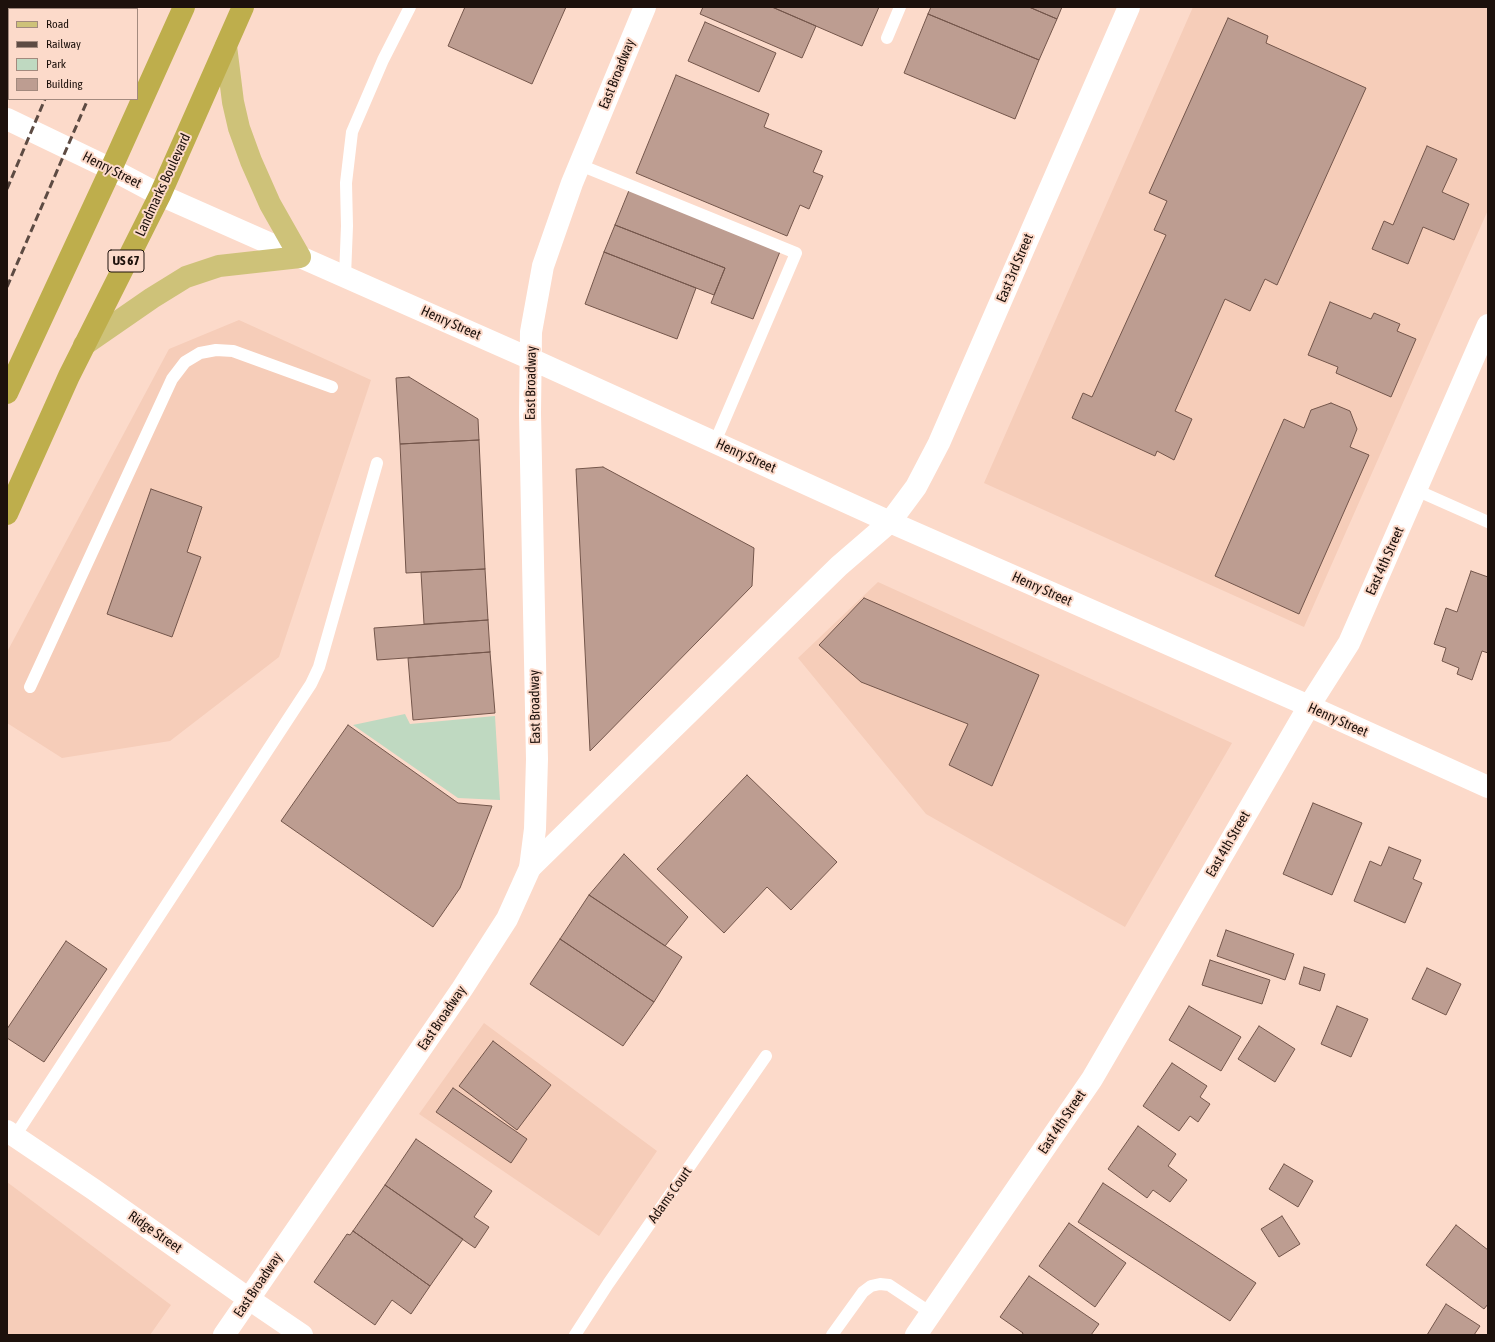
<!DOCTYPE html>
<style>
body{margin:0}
#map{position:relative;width:1495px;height:1342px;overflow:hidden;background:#fcdaca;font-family:"Asap Condensed",sans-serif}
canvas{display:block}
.frame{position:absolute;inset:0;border:8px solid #1d110c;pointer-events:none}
.legend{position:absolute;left:8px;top:8px;width:130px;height:92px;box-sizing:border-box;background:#fcdaca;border:1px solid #a38a7e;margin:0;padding:5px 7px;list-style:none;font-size:12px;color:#1d110c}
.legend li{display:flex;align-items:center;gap:8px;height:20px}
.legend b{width:20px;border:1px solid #a38a7e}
</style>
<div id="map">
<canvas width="1495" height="1342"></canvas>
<div class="frame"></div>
<ul class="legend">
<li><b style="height:5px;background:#cec279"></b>Road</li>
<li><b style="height:5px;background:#5d4b43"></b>Railway</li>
<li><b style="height:11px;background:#bfd9c1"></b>Park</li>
<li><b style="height:11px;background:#bd9d91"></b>Building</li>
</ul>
</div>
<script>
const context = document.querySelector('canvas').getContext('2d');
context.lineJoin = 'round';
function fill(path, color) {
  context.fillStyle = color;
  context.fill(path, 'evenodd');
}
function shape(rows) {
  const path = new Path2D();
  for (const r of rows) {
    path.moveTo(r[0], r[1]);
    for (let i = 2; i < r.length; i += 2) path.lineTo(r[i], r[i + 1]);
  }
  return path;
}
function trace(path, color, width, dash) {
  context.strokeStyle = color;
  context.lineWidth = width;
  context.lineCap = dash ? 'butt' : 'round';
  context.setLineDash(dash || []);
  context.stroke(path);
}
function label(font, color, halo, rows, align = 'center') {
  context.font = font + ' "Asap Condensed",sans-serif';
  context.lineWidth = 4;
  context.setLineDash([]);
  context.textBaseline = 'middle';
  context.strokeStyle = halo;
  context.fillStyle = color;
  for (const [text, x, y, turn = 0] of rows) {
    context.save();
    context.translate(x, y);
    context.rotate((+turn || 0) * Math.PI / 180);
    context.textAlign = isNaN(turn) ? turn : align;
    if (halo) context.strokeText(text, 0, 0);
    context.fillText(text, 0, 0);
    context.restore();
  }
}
fill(shape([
 [1193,7,1488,7,1488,210,1304,627,984,483],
 [239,320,371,380,279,657,170,741,62,758,7,723,7,652,169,349],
 [878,582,1232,743,1125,927,926,814,798,658],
 [484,1023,657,1151,599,1236,419,1114],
 [7,1182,171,1305,150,1335,7,1335]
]), '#f6cdb9');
fill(shape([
 [7,7,48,7,47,9,9,9,9,76,7,75],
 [405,714,410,724,495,716,500,800,458,798,353,725]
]), '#bfd9c1');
const building = shape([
 [465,7,566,7,532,84,448,46,465,7],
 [703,7,772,7,816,26,802,58,700,14,703,7],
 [772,7,879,7,862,46,772,7],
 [931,7,1029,7,1057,19,1039,60,928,14,931,7],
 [1029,7,1062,7,1057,19,1029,7],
 [928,14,1039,60,1015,119,904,73,928,14],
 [1228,18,1268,36,1266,43,1366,88,1277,285,1265,279,1250,311,1225,299,1175,411,1192,419,1174,460,1157,451,1155,456,1072,418,1083,393,1092,397,1166,235,1154,230,1167,201,1149,193,1228,18],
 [705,22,776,53,759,92,688,61,705,22],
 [676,75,769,114,764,127,822,151,813,172,823,176,809,209,800,205,787,236,636,173,676,75],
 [1427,146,1457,159,1442,192,1469,204,1454,240,1423,227,1408,264,1372,249,1384,221,1393,225,1427,146],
 [630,188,781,249,753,319,711,303,725,268,615,225,630,188],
 [615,225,725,268,714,295,604,252,615,225],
 [604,252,696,288,677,339,585,304,604,252],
 [1330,302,1371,319,1374,313,1400,324,1397,331,1416,339,1391,397,1336,373,1338,367,1308,355,1330,302],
 [409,377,478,419,479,440,400,444,396,378,409,377],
 [1331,403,1350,411,1357,429,1350,447,1369,455,1299,614,1215,576,1284,419,1304,428,1311,410,1331,403],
 [479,440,485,569,406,573,400,444,479,440],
 [603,467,754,548,752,586,590,751,576,469,603,467],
 [151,489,202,507,187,552,201,557,172,637,107,614,151,489],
 [485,569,488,620,424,624,421,572,485,569],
 [1471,571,1488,577,1488,653,1482,651,1472,680,1457,674,1459,668,1442,661,1446,648,1434,644,1446,608,1457,612,1471,571],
 [864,598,1039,675,992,786,949,765,968,724,861,682,819,645,864,598],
 [488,620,490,652,377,660,374,628,488,620],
 [490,652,495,713,413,720,408,658,490,652],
 [348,725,458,803,492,806,460,888,433,927,281,821,348,725],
 [747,775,837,862,791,910,767,887,724,933,657,869,747,775],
 [1313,803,1362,823,1332,895,1283,874,1313,803],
 [1389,847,1421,860,1413,879,1422,883,1405,923,1354,901,1370,861,1381,866,1389,847],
 [624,854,688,917,665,946,589,895,624,854],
 [589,895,682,957,654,1002,560,939,589,895],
 [1226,930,1294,954,1285,980,1217,956,1226,930],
 [560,939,654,1002,623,1046,530,984,560,939],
 [66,941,107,969,44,1062,7,1038,7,1029,66,941],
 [1210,960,1270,980,1262,1004,1202,985,1210,960],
 [1304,967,1325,974,1320,991,1299,984,1304,967],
 [1427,968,1461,984,1446,1015,1412,999,1427,968],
 [1189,1006,1241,1037,1221,1071,1169,1040,1189,1006],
 [1337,1006,1368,1019,1351,1057,1321,1044,1337,1006],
 [1259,1026,1295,1049,1275,1082,1238,1059,1259,1026],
 [493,1041,551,1085,517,1130,459,1086,493,1041],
 [1172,1063,1207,1086,1200,1097,1210,1104,1198,1122,1190,1116,1179,1131,1143,1106,1172,1063],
 [453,1088,527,1139,511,1163,436,1112,453,1088],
 [1138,1126,1176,1154,1168,1166,1187,1180,1170,1202,1153,1190,1147,1198,1108,1169,1138,1126],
 [416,1139,492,1191,474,1217,489,1227,475,1248,385,1185,416,1139],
 [1284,1164,1313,1181,1298,1207,1269,1189,1284,1164],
 [1103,1183,1256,1283,1230,1321,1078,1222,1103,1183],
 [385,1185,463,1239,430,1286,353,1231,385,1185],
 [1282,1216,1300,1244,1279,1257,1261,1229,1282,1216],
 [1069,1223,1126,1263,1095,1307,1039,1266,1069,1223],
 [1456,1225,1488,1250,1488,1304,1484,1309,1426,1265,1456,1225],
 [353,1231,430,1286,411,1314,392,1300,375,1325,314,1282,347,1234,350,1235,353,1231],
 [1029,1276,1099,1324,1091,1335,1022,1335,1023,1333,1000,1317,1029,1276],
 [1446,1304,1480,1326,1474,1335,1427,1335,1446,1304]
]);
fill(building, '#bd9d91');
trace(building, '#74564b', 1);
trace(shape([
 [887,38,900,7],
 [580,165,796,253,715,442],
 [345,276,347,226,346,183,352,132,383,60,410,7],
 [1416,490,1488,522],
 [30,687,172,379,185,362,200,353,216,350,233,351,332,387],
 [15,1136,311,684,319,667,377,463],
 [575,1335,608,1284,766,1056],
 [832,1335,863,1292,871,1286,880,1284,889,1285,931,1313]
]), '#fff', 12);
trace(shape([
 [7,119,111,169],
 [530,868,839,566,890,522,916,487,939,443,1129,7],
 [249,1299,302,1335],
 [916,1335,1092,1079,1309,706,1349,643,1488,325]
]), '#fff', 22);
trace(shape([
 [111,169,160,195,531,359,890,522,1309,706,1488,787],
 [7,1131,93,1189,249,1299],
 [224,1335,462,989,507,919,530,868,535,829,537,759,530,413,531,332,543,266,572,183,645,7]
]), '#fff', 22);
trace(shape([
 [84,345,152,298,186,277,219,266,300,257,270,204,251,161,239,128,233,102,226,46]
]), '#cec279', 22);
trace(shape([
 [7,393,111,169,184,7],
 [7,514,69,376,160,195,243,7]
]), '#beae4c', 22);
trace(shape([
 [80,9,80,7],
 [126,9,127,7],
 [7,189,45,99],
 [7,287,88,99]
]), '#5d4b43', 3, [8, 4]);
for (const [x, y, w] of [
 [126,261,36]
]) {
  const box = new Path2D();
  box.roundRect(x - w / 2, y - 11, w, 22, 3);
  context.fillStyle = '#fcdaca';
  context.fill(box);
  trace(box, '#1d110c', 1);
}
label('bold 13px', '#1d110c', null, [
 ["US 67",126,261]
]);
label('14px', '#1d110c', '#fcdaca', [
 ["East Broadway",617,74,-68],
 ["Henry Street",112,170,27],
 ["Landmarks Boulevard",163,185,-65],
 ["East 3rd Street",1015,268,-67],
 ["Henry Street",451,323,24],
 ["East Broadway",531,383,-89],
 ["Henry Street",746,456,24],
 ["East 4th Street",1385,561,-66],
 ["Henry Street",1042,589,24],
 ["East Broadway",535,707,-91],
 ["Henry Street",1338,720,24],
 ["East 4th Street",1228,844,-60],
 ["East Broadway",442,1018,-56],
 ["East 4th Street",1062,1122,-56],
 ["Adams Court",670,1195,-55],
 ["Ridge Street",155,1232,35],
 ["East Broadway",258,1285,-56]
]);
</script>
